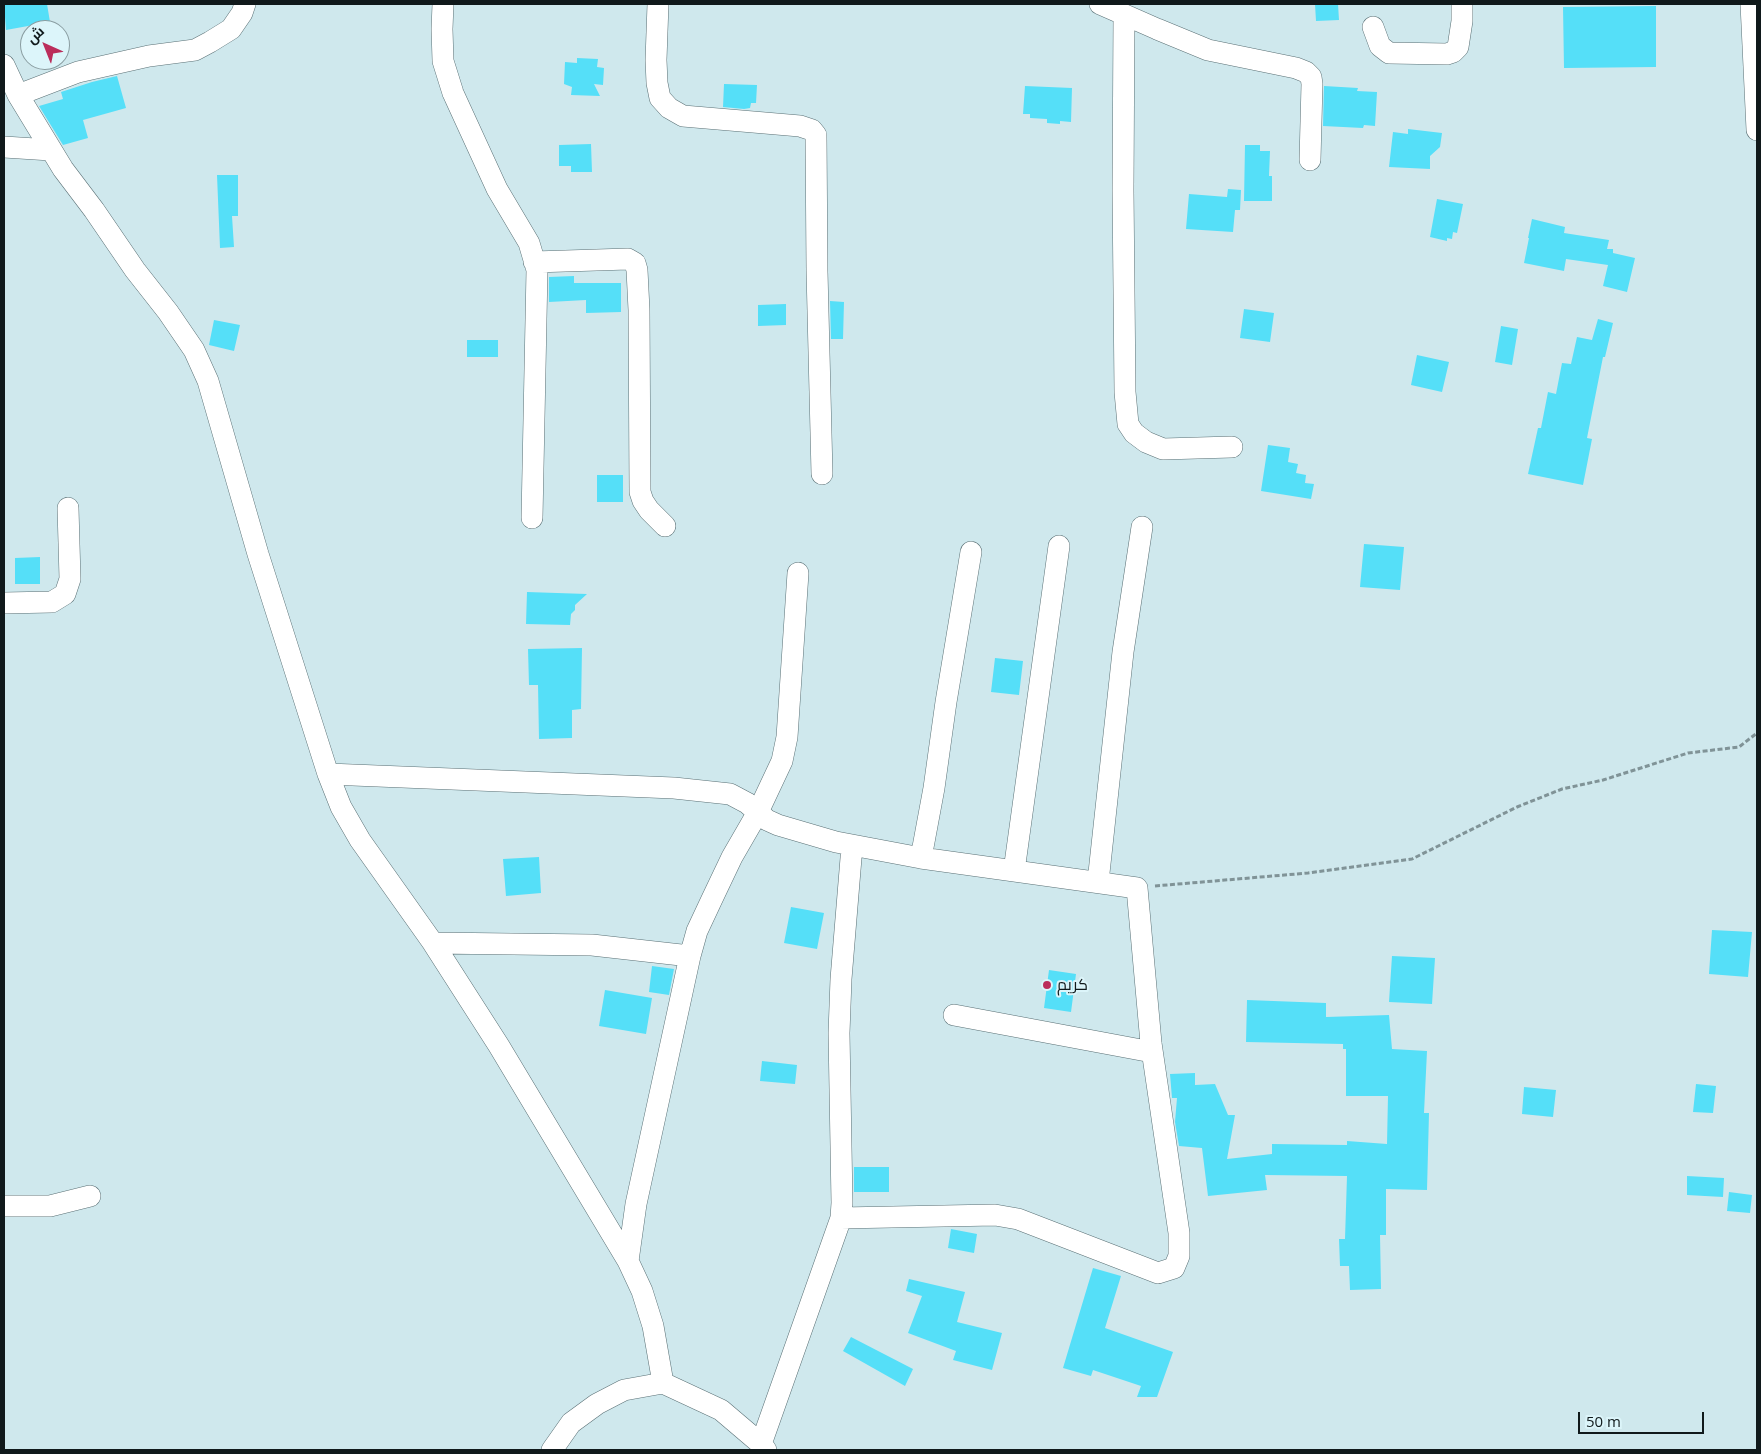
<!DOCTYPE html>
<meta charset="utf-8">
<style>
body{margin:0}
#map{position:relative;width:1761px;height:1454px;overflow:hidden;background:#cfe8ed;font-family:"Open Sans",Cairo,sans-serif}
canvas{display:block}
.frame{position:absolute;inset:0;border:5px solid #10191b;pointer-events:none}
.north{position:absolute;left:20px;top:20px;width:50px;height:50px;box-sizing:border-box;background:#dcf5fa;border:1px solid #8a9da1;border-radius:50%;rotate:316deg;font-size:14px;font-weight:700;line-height:20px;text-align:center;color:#10191b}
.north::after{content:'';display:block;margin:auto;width:18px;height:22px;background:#bb2d5b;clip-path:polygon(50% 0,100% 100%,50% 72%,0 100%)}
.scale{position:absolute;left:1578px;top:1412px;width:126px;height:22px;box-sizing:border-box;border:2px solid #10191b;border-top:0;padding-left:6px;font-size:15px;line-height:18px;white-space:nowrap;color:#10191b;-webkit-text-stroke:4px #dcf5fa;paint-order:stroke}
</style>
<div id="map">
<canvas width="1761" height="1454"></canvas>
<div class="frame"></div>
<div class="north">ش</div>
<div class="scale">50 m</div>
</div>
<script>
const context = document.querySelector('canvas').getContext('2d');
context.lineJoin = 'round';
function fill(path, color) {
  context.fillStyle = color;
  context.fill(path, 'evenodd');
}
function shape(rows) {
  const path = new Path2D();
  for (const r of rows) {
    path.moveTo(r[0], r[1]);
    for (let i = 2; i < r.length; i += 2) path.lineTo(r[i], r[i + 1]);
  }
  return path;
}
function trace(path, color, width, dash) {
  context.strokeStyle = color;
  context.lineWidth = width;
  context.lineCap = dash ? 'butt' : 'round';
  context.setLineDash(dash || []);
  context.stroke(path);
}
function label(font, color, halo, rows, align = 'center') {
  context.font = font + ' "Open Sans",Cairo,sans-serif';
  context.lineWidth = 4;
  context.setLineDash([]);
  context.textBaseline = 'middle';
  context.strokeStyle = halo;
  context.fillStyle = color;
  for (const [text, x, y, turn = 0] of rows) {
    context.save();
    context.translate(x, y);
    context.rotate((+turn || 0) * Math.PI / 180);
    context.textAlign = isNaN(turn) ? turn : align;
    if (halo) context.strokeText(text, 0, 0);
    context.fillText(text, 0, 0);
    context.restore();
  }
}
fill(shape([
 [4,4,47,4,50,22,6,30],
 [1315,4,1338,4,1339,20,1316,21],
 [1656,6,1656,67,1564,68,1563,7],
 [577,58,598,59,597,67,604,68,603,85,594,84,600,96,571,95,572,87,564,84,565,62,577,63],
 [117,76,126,108,83,120,88,138,63,145,39,106,63,99,61,92,92,82],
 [724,84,757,85,756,103,751,103,750,108,744,109,723,107],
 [1025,86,1072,88,1071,122,1060,121,1060,124,1047,123,1047,119,1030,118,1030,114,1023,114],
 [1324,86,1358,88,1357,91,1377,92,1375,126,1364,125,1363,128,1323,126],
 [1408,129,1442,133,1440,147,1430,156,1430,169,1389,167,1393,132,1408,134],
 [591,144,592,172,571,172,571,166,559,166,559,145],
 [1245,145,1260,145,1260,151,1270,151,1269,176,1272,176,1272,201,1244,201],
 [217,175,238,175,238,216,232,216,234,247,220,248],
 [1228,189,1241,190,1240,210,1235,210,1233,232,1186,229,1189,194,1227,197],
 [1437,199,1463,204,1457,233,1453,232,1452,239,1447,238,1447,241,1430,237],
 [1532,219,1565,227,1564,233,1609,240,1607,249,1613,249,1613,253,1635,258,1627,292,1603,286,1608,265,1566,259,1564,271,1524,263,1529,238,1528,238],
 [574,276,574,283,621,283,621,312,586,313,586,300,549,302,549,277],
 [830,301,844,302,843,339,831,339],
 [786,304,786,325,758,326,758,305],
 [1244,309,1274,313,1270,342,1240,338],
 [1598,319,1613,323,1605,357,1603,357,1587,438,1592,439,1583,485,1528,474,1538,428,1541,428,1548,392,1556,394,1562,363,1571,364,1577,337,1592,340],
 [214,320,240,325,234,351,209,345],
 [1501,326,1518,329,1512,365,1495,362],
 [467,340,498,340,498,357,467,357],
 [1417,355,1449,362,1442,392,1411,385],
 [1268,445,1290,448,1288,462,1298,464,1296,473,1306,475,1305,483,1314,484,1311,499,1261,491],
 [597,475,623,475,623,502,597,502],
 [1364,544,1404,547,1400,590,1360,587],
 [40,557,40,584,15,584,15,558],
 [527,592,587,594,575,605,575,610,571,614,570,625,526,624],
 [582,648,581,709,572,710,572,738,539,739,538,685,529,685,528,649],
 [995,658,1023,661,1019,695,991,692],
 [539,857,541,893,506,896,503,859],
 [791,907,824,913,817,949,784,943],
 [1712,930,1752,932,1748,977,1709,974],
 [1392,956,1435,958,1432,1004,1389,1002],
 [652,966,674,969,669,995,649,992],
 [1049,970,1076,974,1071,1012,1044,1008],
 [605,990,652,998,646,1034,599,1026],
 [1247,1000,1326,1003,1326,1017,1389,1015,1392,1049,1427,1051,1424,1113,1429,1113,1427,1190,1386,1189,1386,1235,1380,1235,1381,1289,1350,1290,1349,1266,1340,1266,1339,1239,1345,1239,1347,1176,1265,1175,1267,1190,1208,1196,1202,1148,1179,1146,1175,1122,1177,1098,1172,1098,1170,1074,1195,1073,1195,1085,1215,1084,1228,1115,1235,1115,1227,1159,1272,1154,1272,1144,1347,1145,1347,1141,1387,1144,1388,1096,1346,1096,1346,1049,1343,1049,1343,1044,1246,1042],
 [762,1061,797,1065,795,1084,760,1081],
 [1696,1084,1716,1086,1713,1113,1693,1112],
 [1524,1087,1556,1090,1553,1117,1522,1114],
 [854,1167,889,1167,889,1192,854,1192],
 [1687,1176,1724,1178,1723,1197,1687,1195],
 [1729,1192,1752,1195,1750,1213,1727,1211],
 [951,1229,977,1234,974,1253,948,1248],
 [1093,1268,1121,1276,1105,1328,1173,1352,1157,1397,1137,1397,1141,1386,1093,1370,1091,1376,1063,1368],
 [909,1279,965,1292,957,1322,1002,1333,992,1370,953,1360,956,1351,908,1333,922,1296,906,1291],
 [851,1337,913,1369,905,1386,843,1351]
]), '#55dff8');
const minor = shape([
 [443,4,442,29,443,61,453,93,497,189,529,243,537,270,532,518],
 [658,4,656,60,657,83,660,98,669,108,683,116,800,126,812,130,816,135,817,271,822,474],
 [1100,4,1157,29,1208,50,1296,68,1306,72,1311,77,1312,84,1310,160],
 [1751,4,1757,130],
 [1124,15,1123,190,1125,392,1128,424,1134,433,1146,442,1163,449,1232,447],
 [1373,27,1380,46,1389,53,1447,54,1453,52,1458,47,1462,21,1462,4],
 [4,65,18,95,63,169,94,210,135,270,168,312,194,350,208,381,258,554,328,774,341,807,360,840,433,943,499,1046,628,1261,642,1291,653,1326,663,1383],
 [18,95,78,72,149,56,195,50,210,42,231,29,242,13,245,4],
 [4,147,51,150],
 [534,262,628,259,635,263,637,270,639,310,640,492,643,501,649,510,665,526],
 [4,603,52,602,65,594,70,579,68,508],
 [328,774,674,788,730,794,747,803,767,820,778,825,836,842,921,858,1137,888,1151,1043,1179,1233,1179,1256,1174,1268,1158,1273,1018,1219,995,1215,841,1218],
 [921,858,934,788,946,702,971,552],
 [1014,871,1059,546],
 [1098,882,1123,652,1142,527],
 [433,943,592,945,690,956,697,931,712,899,732,857,758,812,782,761,787,737,798,573],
 [954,1015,1152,1052],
 [4,1206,50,1206,90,1196],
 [628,1261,636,1204,690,956],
 [761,1444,841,1218,842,1203,839,1033,841,979,852,846],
 [552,1450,571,1423,597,1404,624,1390,663,1383,721,1410,761,1444,766,1450]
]);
trace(minor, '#5a7075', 22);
trace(shape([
 [1155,886,1308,873,1412,859,1517,807,1562,789,1603,780,1688,753,1739,747,1757,733]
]), '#809397', 3, [5, 2.5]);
trace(minor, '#fff', 21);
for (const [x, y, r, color] of [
 [1047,985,5,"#bb2d5b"]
]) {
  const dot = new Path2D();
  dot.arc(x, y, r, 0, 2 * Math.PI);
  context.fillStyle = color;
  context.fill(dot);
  trace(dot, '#dcf5fa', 2);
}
label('16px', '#10191b', '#dcf5fa', [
 ["كريم",1057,985]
], 'left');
</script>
